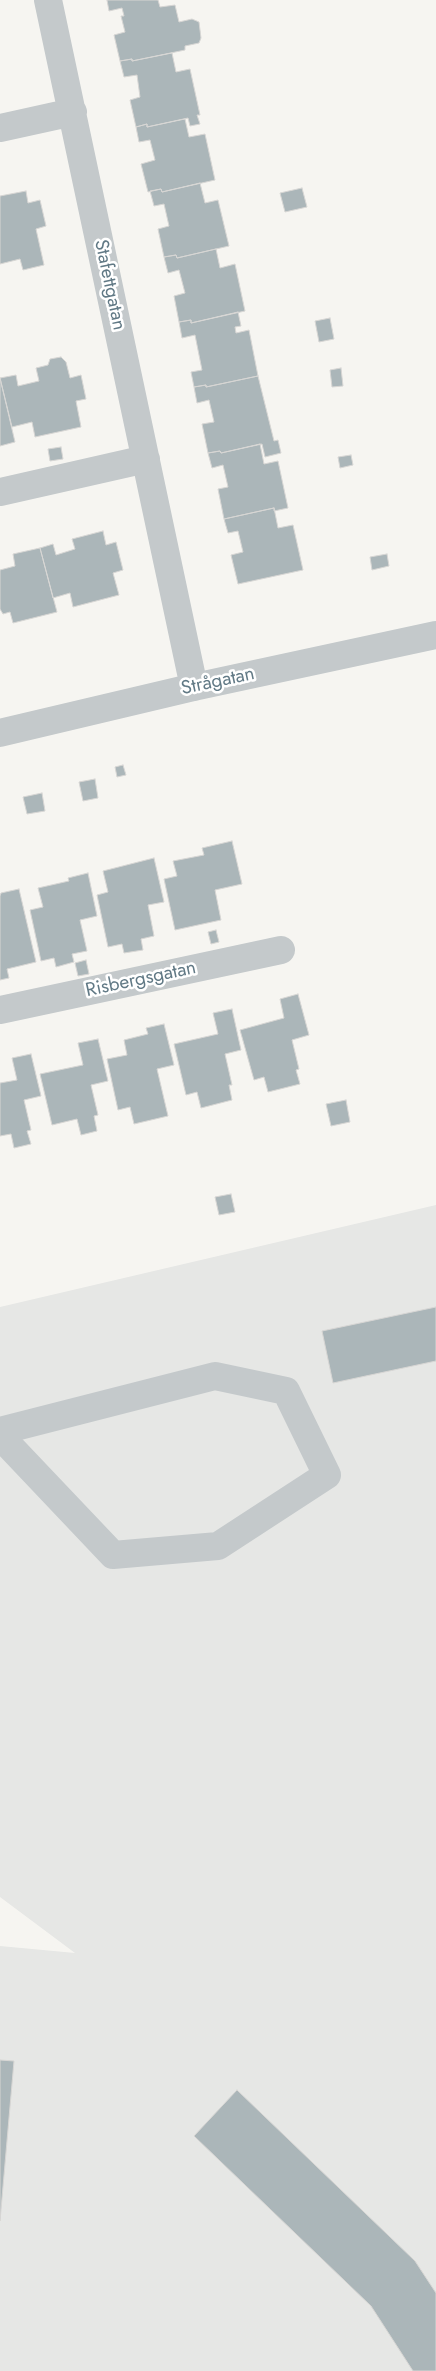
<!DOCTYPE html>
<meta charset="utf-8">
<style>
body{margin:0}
canvas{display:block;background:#f6f5f1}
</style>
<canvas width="436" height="2371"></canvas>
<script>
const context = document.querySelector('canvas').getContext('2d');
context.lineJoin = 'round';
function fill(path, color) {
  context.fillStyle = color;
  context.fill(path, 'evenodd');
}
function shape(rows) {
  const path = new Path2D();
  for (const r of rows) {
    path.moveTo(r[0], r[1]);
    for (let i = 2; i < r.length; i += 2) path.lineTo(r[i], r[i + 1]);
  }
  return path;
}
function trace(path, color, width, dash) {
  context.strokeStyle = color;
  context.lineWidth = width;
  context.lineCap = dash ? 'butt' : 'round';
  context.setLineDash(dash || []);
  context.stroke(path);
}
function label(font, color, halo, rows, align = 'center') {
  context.font = font + ' Jost,sans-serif';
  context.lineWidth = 5;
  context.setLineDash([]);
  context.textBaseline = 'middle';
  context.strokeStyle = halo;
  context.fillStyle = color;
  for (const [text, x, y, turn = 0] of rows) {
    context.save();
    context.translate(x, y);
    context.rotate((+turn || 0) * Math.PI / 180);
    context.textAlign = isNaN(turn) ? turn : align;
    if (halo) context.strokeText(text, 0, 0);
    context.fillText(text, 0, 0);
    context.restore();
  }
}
fill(shape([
 [436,1205,436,2371,0,2371,0,1946,75,1953,0,1897,0,1307]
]), '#e6e7e5');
const building = shape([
 [107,0,158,0,160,7,175,5,179,22,192,19,199,22,201,38,199,43,185,46,185,50,132,61,132,59,120,61,114,35,125,32,121,16,124,16,122,8,109,11,107,0],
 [172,53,176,72,190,69,200,115,197,115,200,124,190,126,188,118,147,127,147,124,136,127,130,100,140,97,137,75,124,77,120,61,132,59,132,61,172,53],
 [185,119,189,137,205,134,215,180,162,192,161,189,148,192,141,164,155,160,150,140,139,142,136,127,147,124,147,127,185,119],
 [200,183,205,203,218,200,229,246,177,258,176,255,164,257,158,229,169,226,164,204,154,206,150,191,161,189,162,192,200,183],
 [302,188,307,207,285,212,280,193,302,188],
 [26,191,28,203,40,200,46,226,36,229,44,265,23,270,20,259,0,264,0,196,26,191],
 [216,249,220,268,235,264,245,311,191,323,191,320,179,322,174,296,185,293,179,270,168,273,164,257,176,255,177,258,216,249],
 [238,312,241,326,235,327,236,333,249,330,258,376,206,387,206,385,194,387,191,372,202,370,195,335,182,338,179,322,191,320,191,323,238,312],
 [330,318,334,339,319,342,315,321,330,318],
 [61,357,66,362,70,378,81,375,86,399,76,401,81,427,35,437,32,422,12,427,0,378,16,375,18,386,39,381,36,368,48,365,50,359,61,357],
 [341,368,343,386,332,387,330,370,341,368],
 [258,376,274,441,278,440,281,453,265,457,262,444,221,453,220,451,208,453,202,424,214,422,209,400,197,403,194,387,206,385,206,387,258,376],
 [0,378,15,442,0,446,0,378],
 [260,444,264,464,278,461,288,508,274,511,274,508,224,519,218,489,228,487,223,465,212,468,208,453,220,451,221,453,260,444],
 [61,447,63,459,50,461,48,449,61,447],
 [351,455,353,465,340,468,338,457,351,455],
 [274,508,278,528,293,525,303,570,238,584,231,555,243,552,238,531,228,533,224,519,274,508],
 [103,531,106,545,116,542,123,570,113,573,119,595,73,607,70,593,53,598,40,548,53,544,56,555,75,549,72,539,103,531],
 [40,548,57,612,13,623,10,612,3,614,0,609,0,570,15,566,13,554,40,548],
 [387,554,389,566,372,570,370,557,387,554],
 [123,765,126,775,117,777,115,767,123,765],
 [95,779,98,798,83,801,79,782,95,779],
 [42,793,45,811,27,814,23,797,42,793],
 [232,841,242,884,215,890,221,920,175,930,164,879,177,876,173,861,204,855,202,848,232,841],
 [154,858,164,902,148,905,154,936,141,939,143,950,124,953,122,944,108,947,97,895,108,892,103,871,154,858],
 [88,873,97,916,80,920,87,951,72,954,74,962,56,967,54,958,41,961,30,910,43,907,38,888,69,881,68,878,88,873],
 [19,889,36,962,7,969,9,978,0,980,0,896,1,893,19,889],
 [216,930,219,942,211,944,208,932,216,930],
 [86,960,89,974,78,976,75,963,86,960],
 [298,994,309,1035,292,1040,299,1069,296,1070,300,1084,268,1092,264,1077,254,1080,240,1030,284,1018,280,999,298,994],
 [232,1009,241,1050,225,1054,232,1085,229,1085,232,1100,201,1108,197,1092,186,1095,174,1044,218,1034,213,1013,232,1009],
 [164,1024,174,1065,157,1069,168,1116,134,1124,130,1107,118,1110,107,1059,127,1055,124,1040,148,1034,146,1028,164,1024],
 [98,1039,108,1081,91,1085,98,1115,94,1116,97,1131,81,1135,77,1119,52,1125,40,1074,83,1065,78,1043,98,1039],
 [31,1054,41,1096,24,1100,31,1130,27,1131,31,1144,14,1148,11,1134,0,1136,0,1083,17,1080,12,1058,31,1054],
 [346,1100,350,1122,331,1126,326,1104,346,1100],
 [231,1194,235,1212,219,1215,215,1197,231,1194],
 [436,1307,436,1361,333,1383,322,1331,436,1307],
 [0,2060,14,2061,0,2221,0,2060],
 [237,2090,415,2261,436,2293,436,2371,413,2371,371,2306,194,2136,237,2090]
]);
fill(building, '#abb6b9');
trace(building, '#d7d6d4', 1);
trace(shape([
 [48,0,194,687],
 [0,128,73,112],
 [0,492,146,459],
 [0,733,194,687,436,635],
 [0,1010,281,950],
 [0,1431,215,1376,286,1391,327,1475,218,1546,113,1555,0,1436]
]), '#c4c9cb', 28);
label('19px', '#617985', '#fff', [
 ["Stafettgatan",109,285,78],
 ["Strågatan",218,682,-12],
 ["Risbergsgatan",141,980,-12]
]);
</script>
